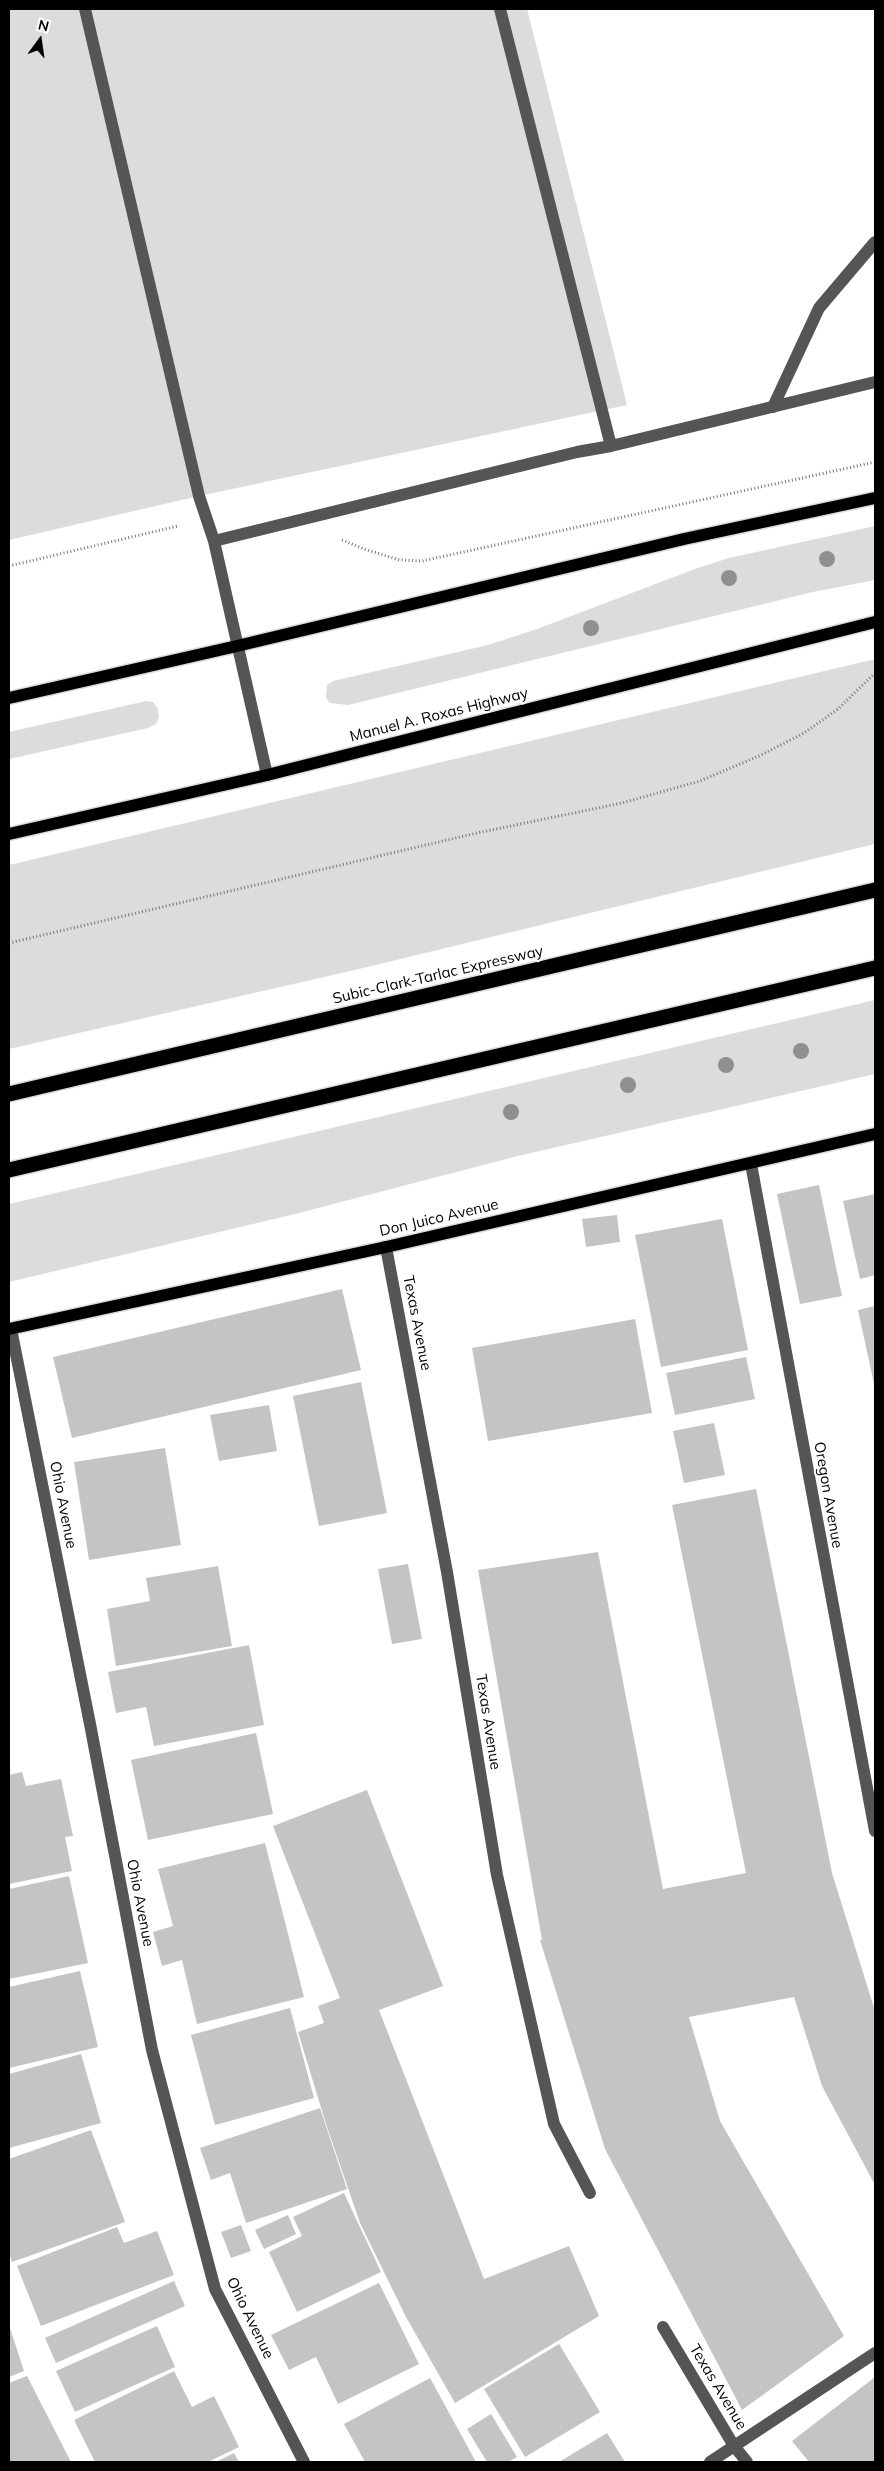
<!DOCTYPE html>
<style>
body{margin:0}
#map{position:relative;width:884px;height:2471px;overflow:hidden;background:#fff;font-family:Mulish,sans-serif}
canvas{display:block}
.frame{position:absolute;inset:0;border:10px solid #000;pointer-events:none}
.north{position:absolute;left:15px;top:15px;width:50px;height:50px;-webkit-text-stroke:4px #fff;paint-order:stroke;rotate:14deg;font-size:14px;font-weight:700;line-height:20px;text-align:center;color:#000}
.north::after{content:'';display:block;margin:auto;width:18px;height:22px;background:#000;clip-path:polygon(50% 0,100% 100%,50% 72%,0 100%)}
</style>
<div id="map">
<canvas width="884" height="2471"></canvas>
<div class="frame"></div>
<div class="north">N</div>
</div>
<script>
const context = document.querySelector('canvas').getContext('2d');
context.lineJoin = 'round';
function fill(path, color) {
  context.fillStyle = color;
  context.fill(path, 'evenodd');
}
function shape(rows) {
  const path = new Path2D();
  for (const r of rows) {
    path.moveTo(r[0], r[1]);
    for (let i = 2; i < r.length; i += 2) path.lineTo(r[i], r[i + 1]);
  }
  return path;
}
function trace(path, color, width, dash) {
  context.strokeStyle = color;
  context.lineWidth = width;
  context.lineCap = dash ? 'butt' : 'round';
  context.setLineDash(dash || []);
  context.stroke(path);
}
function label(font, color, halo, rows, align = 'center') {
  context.font = font + ' Mulish,sans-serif';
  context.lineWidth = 4;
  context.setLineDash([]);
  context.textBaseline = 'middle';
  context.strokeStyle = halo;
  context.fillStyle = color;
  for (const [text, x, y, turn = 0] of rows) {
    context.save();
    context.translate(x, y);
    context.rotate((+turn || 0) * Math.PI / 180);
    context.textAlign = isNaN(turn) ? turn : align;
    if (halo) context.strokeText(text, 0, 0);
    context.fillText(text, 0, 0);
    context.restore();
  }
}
fill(shape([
 [9,9,527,9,627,405,199,496,9,540],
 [875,526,875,580,813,592,348,705,330,703,326,698,327,685,333,681,488,645,537,629,695,569,729,558],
 [875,659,875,844,359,969,9,1049,9,865],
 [146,701,153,702,158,709,159,717,156,724,148,728,9,759,9,732],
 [875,1000,875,1074,518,1156,295,1214,9,1282,9,1204]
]), '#dcdcdc');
fill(shape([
 [819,1185,842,1296,800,1304,777,1194],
 [875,1194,875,1275,860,1279,843,1201],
 [617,1215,620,1242,586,1247,582,1219],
 [722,1219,748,1350,661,1367,635,1235],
 [342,1289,361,1370,72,1438,53,1357],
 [875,1306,875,1384,874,1384,858,1310],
 [635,1319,652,1413,488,1441,472,1348],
 [746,1357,755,1399,675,1415,666,1373],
 [361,1382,387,1513,319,1526,293,1396],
 [269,1405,277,1451,219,1461,210,1415],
 [714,1423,725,1475,684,1483,673,1431],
 [165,1448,181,1545,89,1560,74,1462],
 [756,1489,832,1873,875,2011,875,2185,822,2086,794,1997,689,2017,720,2121,844,2336,742,2410,605,2149,540,1940,542,1940,478,1570,598,1552,663,1889,746,1873,672,1505],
 [408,1564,422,1639,392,1644,378,1569],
 [218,1566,232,1646,116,1666,107,1609,150,1601,146,1578],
 [249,1645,264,1725,154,1746,146,1707,116,1713,108,1672],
 [256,1733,273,1814,148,1840,131,1760],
 [22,1772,26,1786,61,1779,73,1836,65,1837,72,1871,9,1884,9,1775],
 [367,1790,443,1986,379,2010,484,2279,569,2246,599,2316,455,2403,406,2317,360,2223,326,2124,298,2032,324,2023,318,2006,340,1998,273,1826],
 [265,1843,304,1997,197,2024,182,1960,162,1966,153,1932,173,1926,158,1869],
 [69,1876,88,1963,9,1979,9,1889],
 [80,1971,98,2047,9,2068,9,1987],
 [290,2008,314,2098,215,2125,191,2035],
 [81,2054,101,2123,9,2148,9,2074],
 [320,2108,347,2189,246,2223,230,2173,211,2180,200,2148],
 [91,2130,125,2222,12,2262,9,2253,9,2159],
 [344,2193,381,2272,297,2312,269,2252,302,2236,293,2217],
 [288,2215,296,2234,264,2249,255,2230],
 [241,2225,251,2251,231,2258,221,2232],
 [117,2227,124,2243,157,2231,174,2275,41,2326,17,2266],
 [174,2281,185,2306,56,2363,45,2338],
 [379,2283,419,2364,338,2404,316,2357,289,2370,271,2335],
 [9,2325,24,2371,9,2377],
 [157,2326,175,2367,75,2412,56,2371],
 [559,2344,600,2412,525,2457,484,2389],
 [174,2371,192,2407,214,2396,239,2447,208,2462,95,2462,74,2420],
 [27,2376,71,2462,9,2462,9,2383],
 [875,2377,875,2462,809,2462,792,2441],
 [430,2378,476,2462,365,2462,344,2424],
 [491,2414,517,2457,508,2462,487,2462,467,2429],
 [607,2433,625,2462,559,2462],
 [234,2453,239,2462,216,2462]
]), '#c4c4c4');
const major = shape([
 [9,698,237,646,684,539,875,498],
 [9,834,267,775,875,622],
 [9,1329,386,1247,875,1134]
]);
const highway = shape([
 [9,1094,875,890],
 [9,1170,875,968]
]);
trace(major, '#dbdbdb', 15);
trace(highway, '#dbdbdb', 18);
trace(shape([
 [342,540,364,549,400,560,422,561,875,462],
 [9,566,178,526],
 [9,943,477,833,622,803,700,781,761,755,804,733,838,709,875,673]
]), '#777', 3, [1, 2.5]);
trace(shape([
 [85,9,199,496,214,541,267,775],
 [500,9,611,446],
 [773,407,819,308,875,242],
 [214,541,577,452,611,446,875,382],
 [751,1164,875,1831],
 [386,1247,447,1572,497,1875,554,2124,590,2193],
 [11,1329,90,1724,152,2050,215,2289,304,2462],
 [663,2327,734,2446,747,2462],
 [710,2462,875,2353]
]), '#555', 12);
trace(major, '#000', 12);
trace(highway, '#000', 15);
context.fillStyle = '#8f8f8f';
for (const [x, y] of [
 [827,559],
 [729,578],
 [591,628],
 [801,1051],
 [726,1065],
 [628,1085],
 [511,1112]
]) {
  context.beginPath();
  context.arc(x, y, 8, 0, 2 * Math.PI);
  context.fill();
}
label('15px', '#000', '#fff', [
 ["Manuel A. Roxas Highway",439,715,-14],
 ["Subic-Clark-Tarlac Expressway",438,975,-13],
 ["Don Juico Avenue",439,1218,-13],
 ["Texas Avenue",417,1323,79],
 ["Oregon Avenue",828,1495,80],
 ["Ohio Avenue",63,1505,79],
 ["Texas Avenue",488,1722,81],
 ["Ohio Avenue",140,1903,79],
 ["Ohio Avenue",250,2318,64],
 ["Texas Avenue",718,2387,59]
]);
</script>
